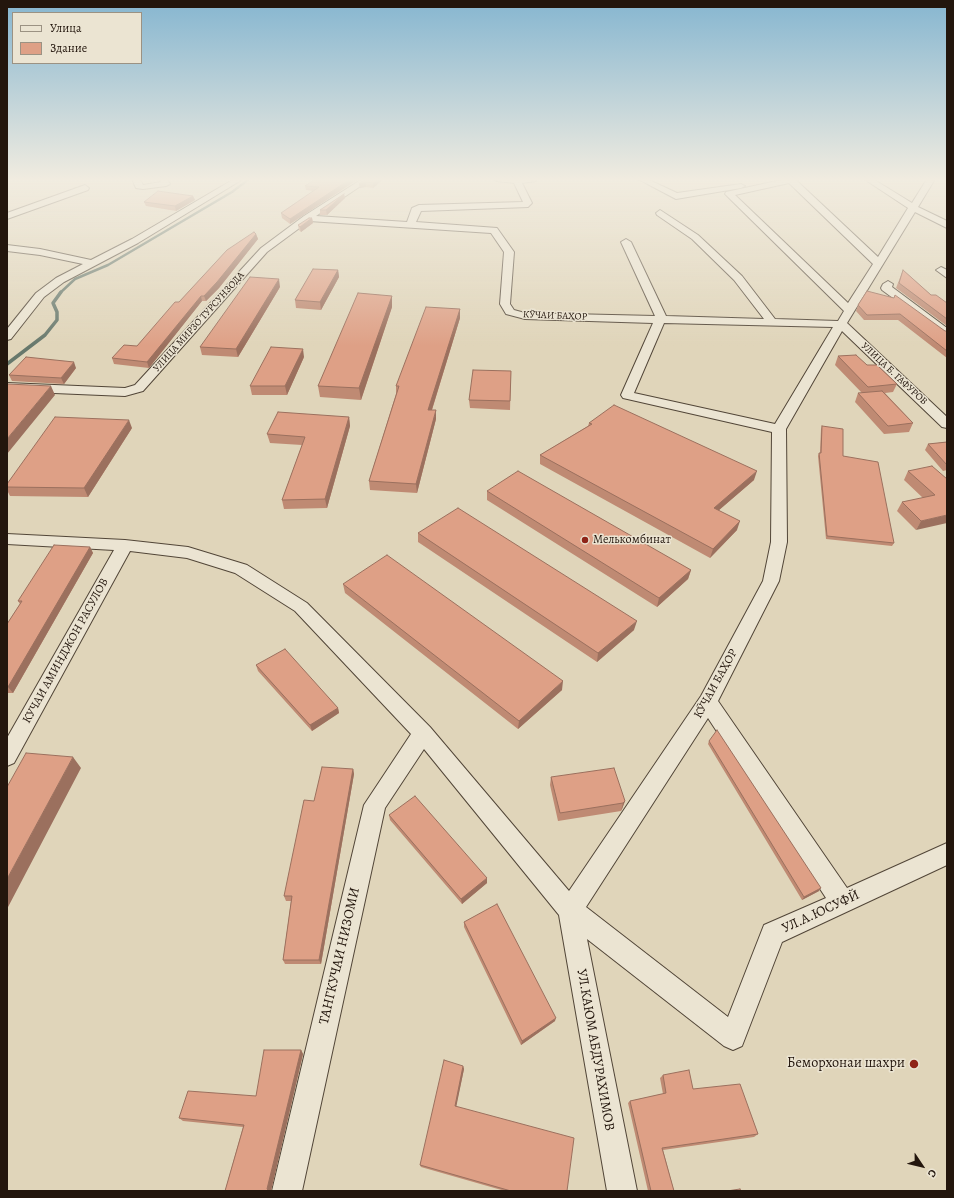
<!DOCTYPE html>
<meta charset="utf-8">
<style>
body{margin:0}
#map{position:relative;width:954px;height:1198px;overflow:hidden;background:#e0d5ba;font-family:Alegreya,serif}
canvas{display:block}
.frame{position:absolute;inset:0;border:8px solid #23160d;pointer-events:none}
.legend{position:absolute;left:12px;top:12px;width:130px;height:52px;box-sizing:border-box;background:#ebe4d2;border:1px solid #9b9283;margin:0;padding:5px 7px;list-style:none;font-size:12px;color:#23160d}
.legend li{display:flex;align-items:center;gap:8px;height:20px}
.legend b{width:20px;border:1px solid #9b9283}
.north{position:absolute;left:902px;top:1146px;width:40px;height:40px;-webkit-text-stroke:3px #ebe4d2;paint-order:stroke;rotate:125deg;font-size:11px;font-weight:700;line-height:16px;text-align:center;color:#23160d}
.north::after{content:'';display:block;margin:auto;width:14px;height:18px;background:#23160d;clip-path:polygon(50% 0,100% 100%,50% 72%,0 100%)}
</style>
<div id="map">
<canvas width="954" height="1198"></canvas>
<div class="frame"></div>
<ul class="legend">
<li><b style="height:5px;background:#ebe4d2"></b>Улица</li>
<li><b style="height:11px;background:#dea086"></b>Здание</li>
</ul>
<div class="north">С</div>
</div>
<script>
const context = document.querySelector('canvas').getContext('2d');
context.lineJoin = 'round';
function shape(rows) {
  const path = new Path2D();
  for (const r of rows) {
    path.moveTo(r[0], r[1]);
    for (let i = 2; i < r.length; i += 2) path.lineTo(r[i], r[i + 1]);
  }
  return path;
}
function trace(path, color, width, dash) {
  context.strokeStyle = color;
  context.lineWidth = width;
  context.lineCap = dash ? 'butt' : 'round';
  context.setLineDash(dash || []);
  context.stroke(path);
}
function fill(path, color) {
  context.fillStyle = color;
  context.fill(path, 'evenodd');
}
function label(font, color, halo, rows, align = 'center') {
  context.font = font + ' Alegreya,serif';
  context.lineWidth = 3;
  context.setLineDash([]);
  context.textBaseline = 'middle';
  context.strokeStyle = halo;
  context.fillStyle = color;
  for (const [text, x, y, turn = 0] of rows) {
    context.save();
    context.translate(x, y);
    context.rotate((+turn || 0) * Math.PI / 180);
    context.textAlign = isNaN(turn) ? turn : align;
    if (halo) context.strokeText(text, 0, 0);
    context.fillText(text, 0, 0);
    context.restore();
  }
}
trace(shape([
 [60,293,75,279,108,265,232,192,249,179]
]), '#67786c', 2.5);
trace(shape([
 [7,364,45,335,57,320,57,312,53,303,61,292]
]), '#67786c', 3.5);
const minor = shape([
 [132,179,140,179,143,185,161,182,159,179,167,179,170,184,166,186,143,189,136,188,132,179],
 [234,179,243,179,138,243,64,282,44,297,11,339,7,340,7,329,36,293,56,278,83,264,40,255,7,251,7,245,40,249,91,260,132,239,234,179],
 [362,179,371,179,316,216,407,222,412,208,419,205,523,202,514,183,497,181,493,179,537,179,536,181,522,183,532,203,528,207,421,211,416,222,497,228,514,252,510,304,514,310,525,313,655,316,621,242,626,239,631,242,666,316,764,319,734,280,692,239,657,215,656,213,660,210,698,235,742,276,775,319,838,321,844,311,725,194,726,192,786,179,799,179,797,181,878,257,908,208,864,179,873,179,912,203,927,179,935,179,918,207,947,221,947,228,915,212,847,323,947,417,947,428,942,427,842,331,786,429,787,542,779,581,718,701,847,888,947,843,947,865,782,942,742,1046,733,1050,724,1046,587,939,637,1191,607,1191,559,915,424,749,385,808,302,1191,272,1191,364,805,411,734,295,611,235,573,187,558,130,551,14,763,7,766,7,738,114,550,7,544,7,534,125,540,188,547,247,565,307,603,430,727,569,891,701,696,763,581,771,542,772,432,623,398,621,395,653,323,525,319,506,314,500,304,504,252,491,233,309,221,267,252,143,391,125,396,7,391,7,383,125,388,135,385,261,248,304,216,362,179],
 [789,183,873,264,848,303,735,195,789,183],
 [664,323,833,327,775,424,634,393,664,323],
 [708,718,826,898,764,925,728,1017,586,907,708,718],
 [638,179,647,179,677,193,741,184,745,186,741,188,676,199,638,179],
 [85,185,89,188,88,190,7,219,7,213,85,185],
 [941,267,947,270,947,278,936,270,941,267],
 [888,281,893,284,892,287,947,328,947,336,943,335,882,290,881,288,883,284,888,281]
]);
trace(minor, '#524638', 2);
fill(minor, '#ebe4d2');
fill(shape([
 [360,178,290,224,282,218,281,213,313,191,306,190,305,186],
 [367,178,385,178,373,188,366,187,360,188],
 [344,194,345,198,327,215,320,215,320,210],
 [193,196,195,200,176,211,146,206,144,202],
 [312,218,313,223,301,232,299,230,298,225],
 [256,234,258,239,219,288,206,301,202,301,149,368,114,364,112,358,137,346,179,302],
 [338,270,339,277,321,310,296,308,295,300],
 [903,270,931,295,947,303,947,326,896,288],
 [280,287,238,357,202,355,200,347],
 [867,291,945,331,947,331,947,358,898,320,864,320,856,311,858,305],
 [392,296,392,307,361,400,320,397,318,386],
 [460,309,460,318,432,410,436,419,417,493,370,490,369,481,396,394,396,386],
 [838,356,867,365,897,384,893,392,885,393,913,423,909,432,884,434,855,402,858,393,862,393,835,365],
 [304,357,287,395,252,395,250,386],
 [76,368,64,384,12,381,9,375],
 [511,371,510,410,470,408,469,400],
 [349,417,350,426,327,508,284,509,282,500,302,445,270,443,267,434],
 [589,423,754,480,719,510,737,530,710,558,540,464,540,455,588,426],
 [822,426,843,456,894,543,892,546,826,539,818,456,819,453,820,453,821,429],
 [132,428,88,497,10,496,7,490,7,484],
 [947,442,947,470,943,471,925,450,928,444],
 [908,471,947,479,916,530,897,511,902,502,923,498,904,480],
 [487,491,691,570,688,579,657,607,487,500],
 [418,533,634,630,597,662,418,542],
 [90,547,93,553,13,693,7,693,7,624,20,604,18,601],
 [343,584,562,690,518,729,345,593],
 [256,665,338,708,339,713,312,731,258,671],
 [709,741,819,891,802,900,708,744],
 [353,769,354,774,321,964,285,964,283,960,291,901,286,901,284,896,314,801],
 [551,777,625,801,622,809,621,811,558,821,550,785],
 [389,815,487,883,462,904,390,820],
 [464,922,555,1021,521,1045,464,927],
 [301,1050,303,1054,271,1191,225,1191,243,1127,183,1121,179,1118,256,1096],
 [463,1066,464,1069,456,1106,567,1191,505,1191,421,1167,420,1165],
 [663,1075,693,1089,758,1134,754,1137,663,1150,674,1191,648,1191,628,1103,630,1101,663,1094,660,1078]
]), '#bf8a73');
fill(shape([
 [352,178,360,178,290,224,290,219],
 [379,178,385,178,373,188,373,183],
 [366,182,366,187,360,188,359,184],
 [344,194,345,198,327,215,326,210],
 [193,196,195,200,176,211,175,206],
 [312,218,313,223,301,232,300,227],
 [256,234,258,239,219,288,206,301,204,296],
 [338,270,339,277,321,310,320,302],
 [279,279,280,287,238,357,236,349],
 [201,296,202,301,149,368,147,362],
 [392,296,392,307,361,400,359,388],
 [460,309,460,318,429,419,428,410],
 [303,349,304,357,287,395,285,386],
 [74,362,76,368,64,384,61,378],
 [51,386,55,395,7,454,7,439],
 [436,410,436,419,417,493,416,484],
 [349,417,350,426,327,508,325,499],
 [129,420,132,428,88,497,84,488],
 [757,471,754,480,711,517,714,508],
 [947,515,947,523,916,530,921,521],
 [740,521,737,530,710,558,713,549],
 [90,547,93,553,13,693,8,687],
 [691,570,688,579,657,607,659,598],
 [637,621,634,630,597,662,598,653],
 [563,681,562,690,518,729,519,721],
 [338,708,339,713,312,731,310,725],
 [73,757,81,768,7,909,7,879],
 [353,769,354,774,321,964,319,960],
 [625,801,622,809,621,811,623,803],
 [487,878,487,883,462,904,461,899],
 [821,888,819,891,802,900,804,897],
 [556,1018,555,1021,521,1045,522,1041],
 [301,1050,303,1054,271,1191,269,1191,267,1189],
 [463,1066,464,1069,456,1108,455,1106]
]), '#9b705e');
const building = shape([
 [316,178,352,178,290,219,281,213,319,187,305,186,316,178],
 [367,178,379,178,373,183,366,182,359,184,367,178],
 [158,191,193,196,175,206,144,202,158,191],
 [344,194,326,210,320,210,344,194],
 [309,218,312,218,300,227,298,225,309,218],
 [254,232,256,234,217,282,204,296,201,296,147,362,112,358,124,345,137,346,175,302,179,302,227,250,254,232],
 [313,269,338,270,320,302,295,300,313,269],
 [903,270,931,295,936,295,947,303,947,319,899,283,903,270],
 [250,277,279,279,236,349,200,347,250,277],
 [867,291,894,298,895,295,945,331,947,331,947,351,900,314,867,315,858,305,867,291],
 [358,293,392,296,359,388,318,386,358,293],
 [426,307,460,309,428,410,436,410,416,484,369,481,399,386,396,386,426,307],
 [271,347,303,349,285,386,250,386,271,347],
 [856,355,867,365,877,365,897,384,868,387,838,356,856,355],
 [26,357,74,362,61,378,9,375,26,357],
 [473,370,511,371,510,401,469,400,473,370],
 [7,384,51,386,7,439,7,384],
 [882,391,913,423,888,426,858,393,882,391],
 [614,405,757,471,714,508,740,521,713,549,540,455,592,424,589,423,614,405],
 [278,412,349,417,325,499,282,500,305,437,267,434,278,412],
 [55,417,129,420,84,488,7,487,7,484,55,417],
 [822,426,843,429,843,456,878,462,894,543,827,536,819,453,821,453,822,426],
 [947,442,947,465,928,444,947,442],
 [932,466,947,479,947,515,921,521,902,502,935,495,908,471,932,466],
 [518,471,691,570,659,598,487,491,518,471],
 [458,508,637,621,598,653,418,533,458,508],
 [54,545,90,547,8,687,7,687,7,624,22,601,18,601,54,545],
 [387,555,563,681,519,721,343,584,387,555],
 [285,649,338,708,310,725,256,665,285,649],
 [717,730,821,888,804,897,709,741,717,730],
 [26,753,73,757,7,879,7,787,26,753],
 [322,767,353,769,319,960,283,960,292,896,284,896,304,800,314,801,322,767],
 [614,768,625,801,623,803,560,813,551,777,614,768],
 [415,796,487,878,461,899,389,815,415,796],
 [497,904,556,1018,522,1041,464,922,497,904],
 [264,1050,301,1050,267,1189,269,1191,278,1191,225,1191,244,1125,179,1118,188,1091,256,1096,264,1050],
 [444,1060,463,1066,455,1106,574,1138,567,1191,511,1191,420,1165,444,1060],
 [689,1070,693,1089,740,1084,758,1134,662,1148,674,1191,651,1191,630,1101,666,1093,663,1075,689,1070],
 [740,1189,741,1191,727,1191,740,1189]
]);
fill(building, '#dea086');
trace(building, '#9b705e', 1);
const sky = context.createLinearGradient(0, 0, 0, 346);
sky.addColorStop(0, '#86b6d0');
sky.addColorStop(0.52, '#f1ece0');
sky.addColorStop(1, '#f1ece000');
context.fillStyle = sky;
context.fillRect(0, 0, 954, 346);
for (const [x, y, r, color] of [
 [585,540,4,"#8f2418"],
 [914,1064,5,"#8f2418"]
]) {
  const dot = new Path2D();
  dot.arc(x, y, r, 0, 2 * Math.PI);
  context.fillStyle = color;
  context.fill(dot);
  trace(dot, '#ebe4d2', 1.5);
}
label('10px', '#23160d', '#ebe4d2', [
 ["КӮЧАИ БАҲОР",555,316,2],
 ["УЛИЦА МИРЗО ТУРСУНЗОДА",199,322,-48],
 ["УЛИЦА Б. ГАФУРОВ",894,374,43]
]);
label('12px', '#23160d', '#ebe4d2', [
 ["Мелькомбинат",593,540]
], 'left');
label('12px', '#23160d', '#ebe4d2', [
 ["КУЧАИ АМИНДЖОН РАСУЛОВ",66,651,-61],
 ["КӮЧАИ БАҲОР",716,684,-61]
]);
label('14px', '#23160d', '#ebe4d2', [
 ["УЛ.А.ЮСУФЙ",821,912,-25],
 ["ТАНГКУЧАИ НИЗОМИ",340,956,-77],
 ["УЛ.КАЮМ АБДУРАХИМОВ",595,1050,80]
]);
label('14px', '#23160d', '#ebe4d2', [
 ["Беморхонаи шахри",905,1064]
], 'right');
</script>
